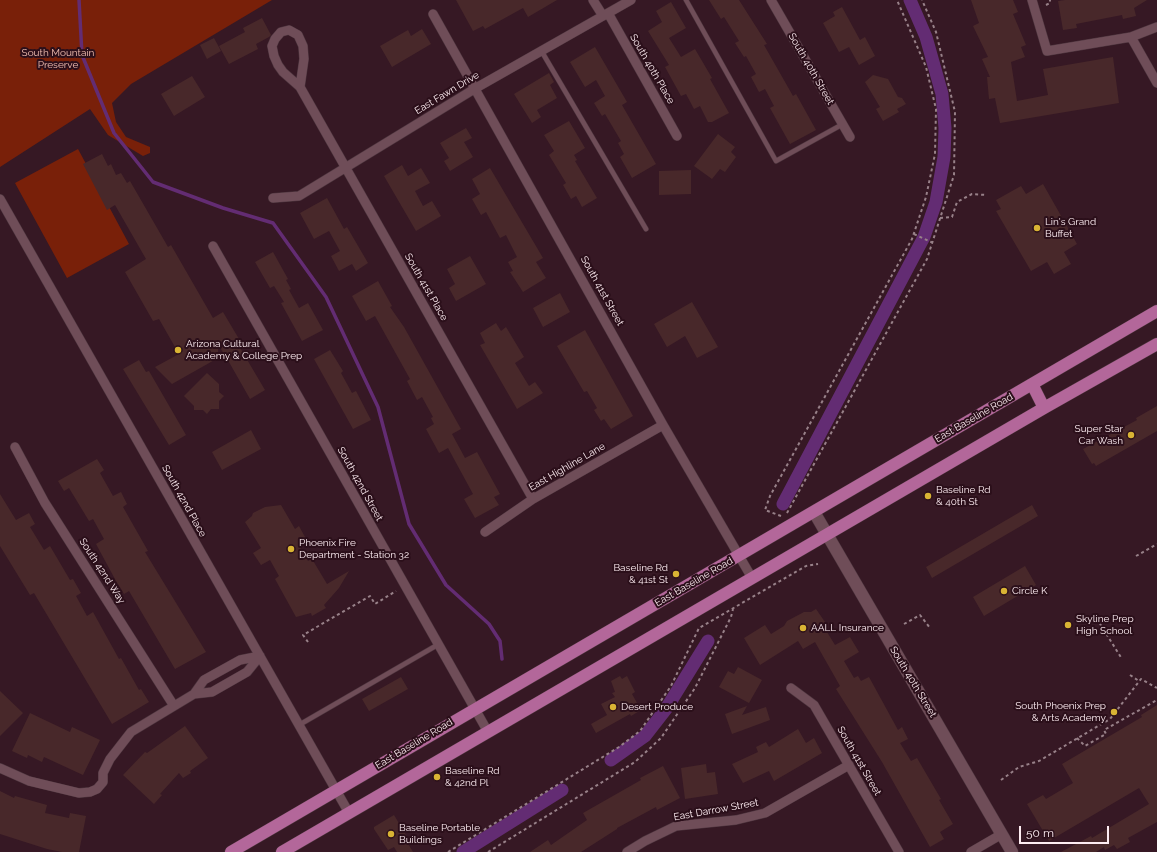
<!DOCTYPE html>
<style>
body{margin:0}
#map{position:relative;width:1157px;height:852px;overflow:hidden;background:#361824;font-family:Raleway,sans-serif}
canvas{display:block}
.scale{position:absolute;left:1019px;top:826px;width:90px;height:18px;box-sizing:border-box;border:2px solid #feedf2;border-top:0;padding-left:5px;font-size:12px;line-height:14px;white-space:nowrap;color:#feedf2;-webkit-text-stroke:3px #2b0f1a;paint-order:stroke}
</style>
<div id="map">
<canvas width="1157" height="852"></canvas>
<div class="scale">50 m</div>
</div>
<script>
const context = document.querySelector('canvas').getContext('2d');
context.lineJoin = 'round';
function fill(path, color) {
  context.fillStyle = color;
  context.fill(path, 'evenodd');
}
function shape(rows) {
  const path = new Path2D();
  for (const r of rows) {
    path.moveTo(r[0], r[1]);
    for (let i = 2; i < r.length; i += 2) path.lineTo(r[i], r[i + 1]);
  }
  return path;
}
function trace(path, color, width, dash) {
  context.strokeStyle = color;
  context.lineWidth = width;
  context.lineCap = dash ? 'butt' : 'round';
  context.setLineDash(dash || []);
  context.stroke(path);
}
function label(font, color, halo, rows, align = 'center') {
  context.font = font + ' Raleway,sans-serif';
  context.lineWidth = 4;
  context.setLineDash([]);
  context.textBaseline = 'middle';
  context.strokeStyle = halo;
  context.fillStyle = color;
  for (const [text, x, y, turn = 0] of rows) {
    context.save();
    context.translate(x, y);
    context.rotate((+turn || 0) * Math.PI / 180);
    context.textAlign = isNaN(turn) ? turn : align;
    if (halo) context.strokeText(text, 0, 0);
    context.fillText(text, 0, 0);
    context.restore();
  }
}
fill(shape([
 [0,0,272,0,131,84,112,103,116,122,126,137,150,147,150,153,143,156,108,135,90,109,0,167],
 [78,149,129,244,67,278,15,183]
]), '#792009');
trace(shape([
 [79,0,82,55,114,133,153,182,223,208,273,223,326,297,378,407,409,524,446,585,489,624,500,641,502,659]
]), '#632c73', 3.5);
trace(shape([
 [783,504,924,237,936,202,944,157,945,128,942,94,926,37,910,0],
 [611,760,645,736,666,709,708,641],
 [463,852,562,790]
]), '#632c73', 13);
fill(shape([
 [456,0,557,0,528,17,523,8,485,29,483,26,473,31],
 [709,0,739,0,767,44,764,45,793,96,796,94,816,130,790,144,770,108,774,106,765,89,759,92,751,77,756,74,746,56,744,57,735,43,739,41,724,17,721,19],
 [971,0,1013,0,1018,12,1013,14,1026,45,1021,47,1025,57,1011,62,1017,101,1048,95,1043,69,1113,57,1119,103,1000,123,995,98,989,99,987,77,990,77,982,59,988,57,973,26,979,23],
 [1065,0,1147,0,1134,8,1136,16,1123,19,1122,15,1076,24,1077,28,1063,30,1058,1],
 [671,2,686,28,669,38,681,57,695,49,712,78,710,79,729,113,712,122,708,122,700,106,694,109,686,94,681,96,665,67,669,65,648,31,662,22,656,11],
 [842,7,860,40,865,37,875,56,859,65,849,47,839,52,823,23,835,16,833,12],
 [262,18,271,35,269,37,256,44,258,49,229,64,219,46,245,32,243,28],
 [422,29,431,44,392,67,380,46,408,30,411,36],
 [214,38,221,51,207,59,200,45],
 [595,47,627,102,622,105,656,164,632,178,620,157,624,154,618,143,621,141,605,114,602,116,594,103,605,96,596,80,585,87,570,62],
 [549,73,554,82,550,85,557,98,537,110,541,117,532,123,514,94],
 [873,75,888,79,898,97,902,98,906,104,897,109,899,112,883,121,876,109,880,107,865,82],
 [192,76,205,97,174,116,161,94],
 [569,121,585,148,574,155,577,160,575,161,597,198,582,207,576,196,571,199,563,185,566,183,549,155,554,151,544,135],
 [466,128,472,138,464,142,473,157,450,171,444,161,449,158,440,143],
 [718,134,735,147,731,152,736,157,725,172,720,169,712,179,694,166],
 [102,154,108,166,111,164,116,175,121,173,127,183,130,181,168,247,171,245,213,318,223,312,242,344,239,346,265,390,250,399,225,355,226,354,224,354,218,344,218,358,172,384,155,367,179,354,159,319,153,321,125,272,146,259,115,205,107,210,83,164],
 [402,165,408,176,421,168,430,183,415,191,423,206,432,201,441,216,416,231,384,176],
 [490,168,543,258,536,262,546,278,523,292,510,272,513,271,508,262,517,257,506,235,500,238,486,212,481,215,472,199,480,194,472,179],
 [691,170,691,194,659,195,659,171],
 [1043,184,1077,244,1064,252,1071,264,1054,274,1047,262,1031,271,996,211,1001,209,996,200,1021,186,1026,194],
 [327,198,344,229,347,227,368,263,356,271,352,264,339,271,331,256,340,251,329,231,314,239,300,213],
 [273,252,288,279,286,280,291,289,289,290,299,308,308,303,323,330,302,341,281,303,284,302,274,286,270,288,255,262],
 [470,256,486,284,456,301,449,288,455,284,447,269],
 [378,281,392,306,390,307,404,327,461,429,452,434,465,458,477,452,500,494,494,497,499,505,475,518,464,499,473,494,448,448,439,453,426,429,434,424,431,418,433,417,422,397,417,400,407,381,410,379,375,316,366,321,352,296],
 [560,293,570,312,543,327,533,308],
 [692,302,718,347,697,358,685,336,667,347,654,324],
 [496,323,501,331,506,327,524,357,515,363,529,386,535,382,543,393,517,409,480,345,485,343,480,333],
 [585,330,633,416,611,429,604,419,601,421,594,410,597,408,587,391,584,392,557,346],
 [330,350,343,371,341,373,352,393,356,391,371,420,353,429,314,359],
 [139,360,146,372,149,371,186,435,169,445,123,369],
 [207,373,219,384,219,392,224,396,219,401,219,409,211,409,207,414,203,410,194,410,194,406,184,396],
 [1157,406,1157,431,1096,466,1094,463,1092,464,1083,449,1137,420,1136,418],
 [251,430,261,449,222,470,212,452],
 [97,459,104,470,100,473,113,496,121,492,127,504,123,507,148,551,145,552,206,652,175,669,129,591,124,594,116,581,96,544,104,539,93,519,89,521,69,488,64,491,58,481],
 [0,494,16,520,29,513,35,524,30,527,44,550,50,546,70,580,73,579,81,593,76,596,87,616,93,612,119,659,121,658,139,690,141,689,149,702,112,724,34,593,30,595,0,546],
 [281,505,295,529,299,526,306,539,298,544,308,561,312,559,327,584,349,571,339,588,324,605,326,608,312,616,311,613,296,617,275,579,279,576,270,560,261,565,253,553,261,548,245,522,252,516,253,513,265,507],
 [1032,505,1038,516,932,578,926,567],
 [1025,566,1036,585,984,616,973,597],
 [816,609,825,622,822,624,835,645,850,637,859,652,844,661,854,678,858,676,861,681,869,677,898,730,902,727,908,739,900,743,911,761,917,758,941,799,939,800,953,824,940,832,944,839,930,847,882,762,836,689,840,686,815,642,803,649,798,641,760,665,744,638,765,625,771,634,784,626,787,621,804,612,811,612],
 [738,667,762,680,749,703,719,687,728,671,734,674],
 [620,676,622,679,627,676,635,692,632,694,641,710,631,716,630,714,596,733,591,724,607,715,601,704,615,697,612,693,615,692,611,681],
 [401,677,408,689,369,711,362,699],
 [0,691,23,713,0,736],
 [1157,705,1157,822,1128,838,1130,842,1117,849,1114,845,1105,850,1104,847,1096,852,1061,852,1091,836,1092,838,1149,804,1139,788,1049,841,1027,804,1043,795,1046,799,1073,783,1062,764,1142,717,1141,715],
 [747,706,742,715,766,707,770,720,732,734,725,714],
 [30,713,70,732,72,727,100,740,83,775,44,757,42,762,28,755,27,758,12,751],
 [185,726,208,758,190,771,191,773,183,778,179,773,160,794,162,795,154,804,123,775,145,752,147,753],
 [798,729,806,743,814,738,822,753,774,781,769,771,743,783,732,764,758,752,756,747,766,742,769,747],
 [706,764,707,773,715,772,718,794,685,799,681,768],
 [663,766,680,798,657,810,656,807,617,828,617,829,581,852,530,852,548,840,551,845,587,820,583,813,641,780,640,778],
 [0,791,14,798,15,796,47,805,45,813,69,818,70,813,86,816,79,852,62,852,47,849,0,834],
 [394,815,409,840,407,842,413,852,397,852,394,847,388,850,374,829,374,827]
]), '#48282a');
const lane = shape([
 [686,0,776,161,843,124],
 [542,52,646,229],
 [299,725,439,644]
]);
const street = shape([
 [593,0,603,16],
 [771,0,850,137],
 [1032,0,1047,51,1131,37,1157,27],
 [608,13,677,136],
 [433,14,663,425,752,578],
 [1131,37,1157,83],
 [300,87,304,59,303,46,298,35,289,30,281,32,275,39,272,46,274,56,278,65,283,72,300,87,533,499],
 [273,198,299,196,476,88,631,0],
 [0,199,349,813],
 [213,246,488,732],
 [15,447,45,503,174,706],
 [485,532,533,499,663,425],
 [791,688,814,705,899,852],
 [194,694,204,680,240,660,260,656],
 [0,768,29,781,79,793,90,792,97,789,103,782,103,773,110,759,131,732,194,694,212,692,247,672,260,656],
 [627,852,645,841,676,826,736,820,765,813,849,765],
 [971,852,1002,834]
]);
const secondary = shape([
 [814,512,1012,852]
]);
const primary = shape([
 [1032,384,1044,408],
 [231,852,1157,311],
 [282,852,1044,408,1157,344]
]);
trace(lane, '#4e363f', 5.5);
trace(street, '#4e363f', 10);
trace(secondary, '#4e363f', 13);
trace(primary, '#4e363f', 13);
trace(shape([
 [1046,5,1050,3,1050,0],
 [940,218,952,217,957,202,972,194,986,195],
 [914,234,933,243],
 [787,513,927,259,954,175,955,112,936,32,922,0],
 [781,516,765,510,770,496,912,239,926,197,935,154,936,109,926,67,897,0],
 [1136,556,1157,544],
 [1079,615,1097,619,1122,659],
 [904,624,920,615,930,628],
 [308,642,303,635,370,596,375,604,396,591],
 [1130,675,1139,681],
 [1077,738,1085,746,1106,734,1104,730,1157,700],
 [1001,780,1019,767,1039,761,1110,719,1141,679,1157,688],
 [448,852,619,747,640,731,671,686,699,628,806,566,818,564],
 [488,852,635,762,661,738,695,688,731,617,733,609]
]), '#988189', 2, [3, 3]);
trace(lane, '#6f4d58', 4.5);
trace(street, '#6f4d58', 9);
trace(secondary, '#6f4d58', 12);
trace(primary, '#b3679a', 12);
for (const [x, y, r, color] of [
 [1037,228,4,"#d9b434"],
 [178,350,4,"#d9b434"],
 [1131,435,4,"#d9b434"],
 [928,496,4,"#d9b434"],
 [291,549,4,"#d9b434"],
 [676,574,4,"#d9b434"],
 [1004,591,4,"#d9b434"],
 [1068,625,4,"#d9b434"],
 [803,628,4,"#d9b434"],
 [613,707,4,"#d9b434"],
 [1114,712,4,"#d9b434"],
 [437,777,4,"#d9b434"],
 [391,834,4,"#d9b434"]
]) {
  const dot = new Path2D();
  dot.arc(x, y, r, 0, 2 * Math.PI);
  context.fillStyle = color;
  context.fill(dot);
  trace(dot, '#2b0f1a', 1.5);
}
label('10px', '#f4c0b3', '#2b0f1a', [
 ["South Mountain",58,53],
 ["Preserve",58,65]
]);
label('10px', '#feedf2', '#2b0f1a', [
 ["South 40th Place",652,69,60],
 ["South 40th Street",811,69,60],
 ["East Fawn Drive",447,93,-31],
 ["South 41st Place",426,287,60],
 ["South 41st Street",602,291,61],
 ["East Baseline Road",974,418,-30],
 ["East Highline Lane",567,467,-30],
 ["South 42nd Street",360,484,61],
 ["South 42nd Place",184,501,61],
 ["South 42nd Way",102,571,57],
 ["East Baseline Road",694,582,-30],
 ["South 40th Street",913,682,59],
 ["East Baseline Road",414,744,-31],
 ["South 41st Street",859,761,60],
 ["East Darrow Street",716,810,-10]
]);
label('10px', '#feedf2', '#2b0f1a', [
 ["Lin's Grand",1045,222],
 ["Buffet",1045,234],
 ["Arizona Cultural",186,344],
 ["Academy & College Prep",186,356],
 ["Super Star",1123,429,"right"],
 ["Car Wash",1123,441,"right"],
 ["Baseline Rd",936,490],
 ["& 40th St",936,502],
 ["Phoenix Fire",299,543],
 ["Department - Station 32",299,555],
 ["Baseline Rd",668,568,"right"],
 ["& 41st St",668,580,"right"],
 ["Circle K",1012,591],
 ["Skyline Prep",1076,619],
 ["High School",1076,631],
 ["AALL Insurance",811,628],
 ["South Phoenix Prep",1106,706,"right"],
 ["& Arts Academy",1106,718,"right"],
 ["Desert Produce",621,707],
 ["Baseline Rd",445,771],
 ["& 42nd Pl",445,783],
 ["Baseline Portable",399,828],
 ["Buildings",399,840]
], 'left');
</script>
